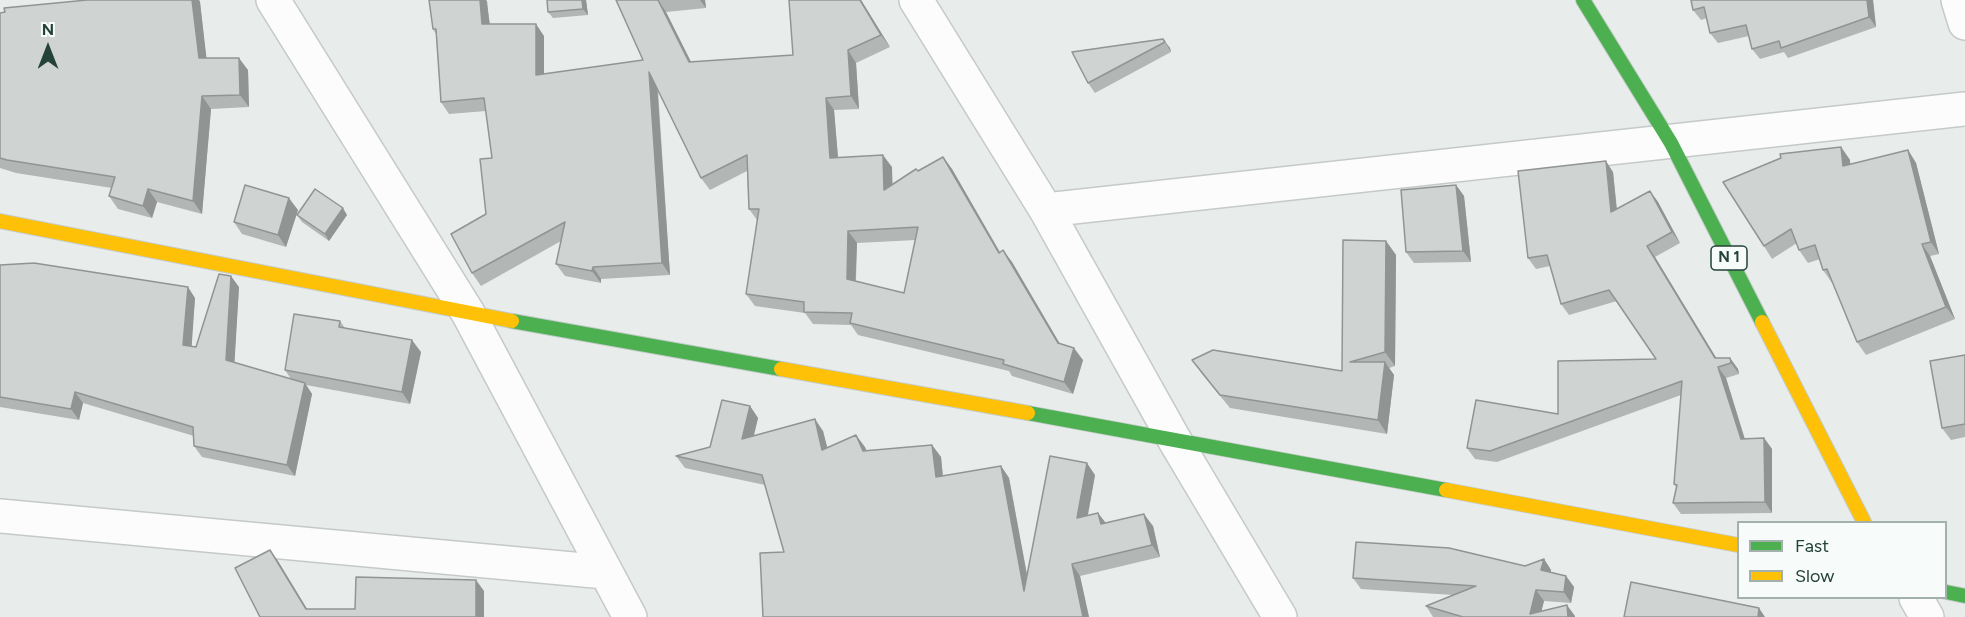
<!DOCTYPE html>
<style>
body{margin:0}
#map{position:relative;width:1965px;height:617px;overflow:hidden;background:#e8edeb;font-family:Figtree,sans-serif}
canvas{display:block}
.legend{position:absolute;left:1737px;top:521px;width:210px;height:78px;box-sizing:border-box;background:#f7fbf9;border:2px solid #a3b1ad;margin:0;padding:8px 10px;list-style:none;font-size:18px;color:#24423a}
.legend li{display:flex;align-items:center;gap:12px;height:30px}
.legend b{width:30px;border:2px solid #a3b1ad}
.north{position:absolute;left:18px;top:18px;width:60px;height:60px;-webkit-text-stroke:4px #f7fbf9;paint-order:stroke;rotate:0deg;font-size:16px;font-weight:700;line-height:24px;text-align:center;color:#24423a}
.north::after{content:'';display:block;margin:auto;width:21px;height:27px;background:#24423a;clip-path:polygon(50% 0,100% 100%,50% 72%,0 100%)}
</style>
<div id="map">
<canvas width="1965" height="617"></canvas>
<ul class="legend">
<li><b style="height:8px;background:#4caf50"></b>Fast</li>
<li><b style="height:8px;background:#ffc107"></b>Slow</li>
</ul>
<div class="north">N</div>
</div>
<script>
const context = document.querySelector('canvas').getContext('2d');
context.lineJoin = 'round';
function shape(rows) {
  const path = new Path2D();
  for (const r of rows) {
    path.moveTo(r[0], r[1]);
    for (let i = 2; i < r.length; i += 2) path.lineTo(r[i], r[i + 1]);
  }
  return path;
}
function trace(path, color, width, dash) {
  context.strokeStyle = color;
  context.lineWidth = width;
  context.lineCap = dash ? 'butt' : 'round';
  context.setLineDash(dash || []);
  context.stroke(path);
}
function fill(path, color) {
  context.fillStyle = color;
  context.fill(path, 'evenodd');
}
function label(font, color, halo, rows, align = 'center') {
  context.font = font + ' Figtree,sans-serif';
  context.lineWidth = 5;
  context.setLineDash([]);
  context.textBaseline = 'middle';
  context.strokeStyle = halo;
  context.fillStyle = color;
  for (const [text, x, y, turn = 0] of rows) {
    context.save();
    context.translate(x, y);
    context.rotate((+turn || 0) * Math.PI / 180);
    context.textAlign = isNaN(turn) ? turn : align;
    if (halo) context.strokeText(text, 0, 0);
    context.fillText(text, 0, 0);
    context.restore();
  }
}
const street = shape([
 [273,0,468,313,630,617],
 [916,0,1046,210,1174,439,1280,617],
 [1958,0,1965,23],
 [1046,210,1965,109],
 [0,516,605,572],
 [1916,598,1927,617]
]);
const fast = shape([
 [1583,0,1671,143,1762,322],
 [512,321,781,369],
 [1028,413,1446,490],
 [1946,592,1965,596]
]);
const slow = shape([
 [0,221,512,321],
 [1762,322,1864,522],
 [781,369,1028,413],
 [1446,490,1738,545]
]);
trace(street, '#c5cac8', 36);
trace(fast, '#c3cbc8', 16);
trace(slow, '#c3cbc8', 16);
trace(street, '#fcfcfc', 33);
trace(fast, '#4caf50', 14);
trace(slow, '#ffc107', 14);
fill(shape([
 [87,0,199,0,200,2,206,58,248,70,249,107,211,109,202,214,157,202,152,218,118,209,109,196,112,188,16,173,0,168,0,13],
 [429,0,486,0,490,24,544,36,544,74,643,60,616,0,705,0,706,8,666,12,691,62,793,55,789,0,861,0,890,47,856,63,859,109,834,110,838,157,892,167,892,185,943,157,952,169,1000,252,1012,262,1060,344,1083,360,1073,394,1012,376,1009,371,858,335,851,325,813,324,805,313,755,306,746,294,757,220,749,209,747,171,710,190,701,178,658,90,670,275,601,279,601,283,565,276,556,264,561,241,481,286,472,273,486,214,492,158,486,111,449,114,441,102,436,34,433,29],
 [916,240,904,293,856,281,857,243],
 [586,0,588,15,553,18,548,12],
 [1691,0,1873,0,1876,27,1788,58,1784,52,1760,59,1752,49,1749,36,1718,43,1710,33,1707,18,1701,20,1693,10],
 [1163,39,1170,48,1171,52,1095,93,1088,83],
 [1841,147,1850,160,1850,165,1908,150,1916,163,1939,254,1930,256,1955,319,1866,355,1857,342,1833,282,1832,283,1823,270,1820,259,1808,263,1799,250,1797,243,1772,259,1764,246],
 [1613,172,1617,209,1650,191,1658,202,1680,243,1655,257,1716,358,1730,358,1738,369,1739,374,1726,378,1745,439,1764,438,1772,449,1772,513,1681,514,1673,503,1676,487,1674,484,1681,395,1497,462,1475,459,1467,448,1558,414,1656,359,1617,301,1569,315,1561,304,1550,266,1536,269,1528,258],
 [1456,185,1464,196,1471,262,1414,263,1406,252],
 [298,210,286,247,242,234,234,222],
 [297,215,347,215,329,241,302,222],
 [1386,241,1396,255,1395,366,1389,368,1394,375,1387,434,1230,408,1202,374,1192,360,1342,371],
 [0,265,195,298,191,346,196,347,239,287,234,363,291,379,285,370,340,321,345,328,421,352,410,404,306,385,312,394,295,476,202,457,194,446,194,436,83,403,79,420,0,407],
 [1965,355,1965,437,1951,440,1942,428],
 [750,406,758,418,754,435,823,431,827,448,856,435,866,451,932,445,941,457,943,476,1001,466,1009,478,1027,574,1095,475,1088,515,1098,513,1106,523,1153,526,1160,557,1080,576,1089,617,763,617,784,552,765,485,685,468,676,456,710,447],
 [1544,559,1551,570,1551,572,1566,576,1574,587,1571,603,1544,601,1541,612,1575,617,1433,617,1426,606,1453,595,1361,589,1353,578,1525,566]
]), '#b2b6b5');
fill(shape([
 [192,0,199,0,200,2,208,71,199,58],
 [480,0,486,0,487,1,491,37,482,24],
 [582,0,586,0,588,15,583,9],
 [658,0,666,12,697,74,689,62],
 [700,0,705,0,706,8],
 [860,0,861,0,890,47,881,35],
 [1867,0,1873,0,1876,27,1869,17],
 [536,24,544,36,544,87,536,75],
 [1163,39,1170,48,1171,52,1165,42],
 [848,50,856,63,859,109,851,96],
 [239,58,248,70,249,107,240,95],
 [649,72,657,84,670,275,662,263],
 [202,96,211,109,202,214,193,201],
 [826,98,834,110,839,170,830,158],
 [1841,147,1850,160,1851,179,1843,166],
 [1908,150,1916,163,1939,254,1931,242],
 [883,155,892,167,893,202,884,190],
 [943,157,952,169,1007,265,999,253],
 [1606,161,1613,172,1618,223,1611,212],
 [1456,185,1464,196,1471,262,1463,251],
 [148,189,157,202,152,218,143,206],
 [1650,191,1658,202,1680,243,1672,232],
 [289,198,298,210,286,247,278,235],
 [343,208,347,215,329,241,325,234],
 [848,231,857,243,855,291,847,279],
 [1386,241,1396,255,1395,366,1385,352],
 [1922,244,1930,256,1955,319,1946,307],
 [1647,246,1655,257,1723,369,1715,358],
 [1003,250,1012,262,1067,356,1058,343],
 [593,267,601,279,601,283,592,271],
 [231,276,239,287,234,371,226,360],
 [188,287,195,298,191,356,183,345],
 [412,340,421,352,410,404,402,392],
 [1074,348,1083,360,1073,394,1064,382],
 [1730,358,1738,369,1739,374,1731,363],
 [1385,362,1394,375,1387,434,1378,420],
 [1718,367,1726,378,1748,450,1741,439],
 [305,383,312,394,295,476,287,465],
 [75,392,83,403,79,420,71,409],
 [750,406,758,418,750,451,742,439],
 [815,419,823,431,831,462,822,450],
 [856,435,865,447,872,463,863,451],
 [1764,438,1772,449,1772,513,1765,502],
 [932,445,941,457,944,489,936,477],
 [1087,463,1095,475,1085,530,1077,518],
 [1001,466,1009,478,1032,603,1024,591],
 [1098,513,1107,525,1101,524],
 [1144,514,1153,526,1160,557,1152,545],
 [270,550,278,561,312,617,306,609],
 [1544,559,1551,570,1549,581,1541,570],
 [1072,564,1080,576,1089,617,1083,617],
 [1566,576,1574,587,1571,603,1564,592],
 [476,580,484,591,484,617,476,617],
 [1536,590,1544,601,1540,617,1530,614],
 [1567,605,1575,616,1575,617,1568,617],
 [1759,608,1765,617,1758,617]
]), '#919493');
const building = shape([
 [87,0,192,0,199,58,239,58,240,95,202,96,193,201,148,189,143,206,109,196,115,177,7,160,0,158,0,13,5,12,4,8,87,0],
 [429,0,480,0,482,24,536,24,536,75,643,60,616,0,658,0,689,62,793,55,789,0,860,0,881,35,848,50,851,96,826,98,830,158,883,155,884,190,916,169,918,171,943,157,999,253,1003,250,1058,343,1074,348,1064,382,1003,364,1004,360,850,323,852,313,804,312,804,302,746,294,759,209,749,209,747,155,701,178,649,72,662,263,593,267,592,271,556,264,565,222,472,273,451,234,486,214,480,159,492,158,484,98,441,102,436,29,433,29,429,0],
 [918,227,904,293,847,279,848,231,918,227],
 [547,0,582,0,583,9,548,12,547,0],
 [1691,0,1867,0,1869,17,1781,48,1779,41,1752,49,1746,25,1710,33,1704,7,1693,10,1691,0],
 [1163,39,1165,42,1088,83,1072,52,1163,39],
 [1841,147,1843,166,1908,150,1931,242,1922,244,1946,307,1857,342,1827,269,1823,270,1815,245,1799,250,1791,229,1764,246,1723,182,1781,158,1780,154,1841,147],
 [1606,161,1611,212,1650,191,1672,232,1647,246,1715,358,1730,358,1731,363,1718,367,1741,439,1764,438,1765,502,1673,503,1677,485,1674,484,1682,381,1490,451,1467,448,1476,400,1558,414,1558,361,1656,359,1609,290,1561,304,1547,255,1528,258,1518,171,1606,161],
 [245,185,289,198,278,235,234,222,245,185],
 [1456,185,1463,251,1406,252,1401,190,1456,185],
 [315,189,343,208,325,234,297,215,315,189],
 [1343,240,1386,241,1385,352,1350,362,1385,362,1378,420,1220,395,1192,360,1213,350,1342,371,1343,240],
 [34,263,188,287,183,345,196,347,219,274,231,276,226,360,305,383,287,465,194,446,193,427,75,392,71,409,0,397,0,265,34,263],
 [294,314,340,321,339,327,412,340,402,392,285,370,294,314],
 [1965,355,1965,424,1942,428,1930,361,1965,355],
 [722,400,750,406,742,439,815,419,822,450,856,435,863,451,932,445,936,477,1001,466,1024,591,1050,456,1087,463,1077,518,1098,513,1101,524,1144,514,1152,545,1072,564,1083,617,763,617,760,553,784,552,762,475,676,456,710,447,722,400],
 [1356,542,1449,548,1525,566,1544,559,1541,570,1566,576,1564,592,1536,590,1530,614,1567,605,1568,617,1463,617,1426,606,1476,586,1353,578,1356,542],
 [270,550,306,609,355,609,356,577,476,580,476,617,260,617,235,568,270,550],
 [1631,582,1759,608,1758,617,1624,617,1631,582]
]);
fill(building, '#cfd4d2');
trace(building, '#919493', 1.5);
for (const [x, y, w] of [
 [1729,258,36]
]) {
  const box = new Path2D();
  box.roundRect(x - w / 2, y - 12, w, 24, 4.5);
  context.fillStyle = '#f7fbf9';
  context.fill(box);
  trace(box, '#24423a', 1.5);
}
label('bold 15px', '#24423a', null, [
 ["N 1",1729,258]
]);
</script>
